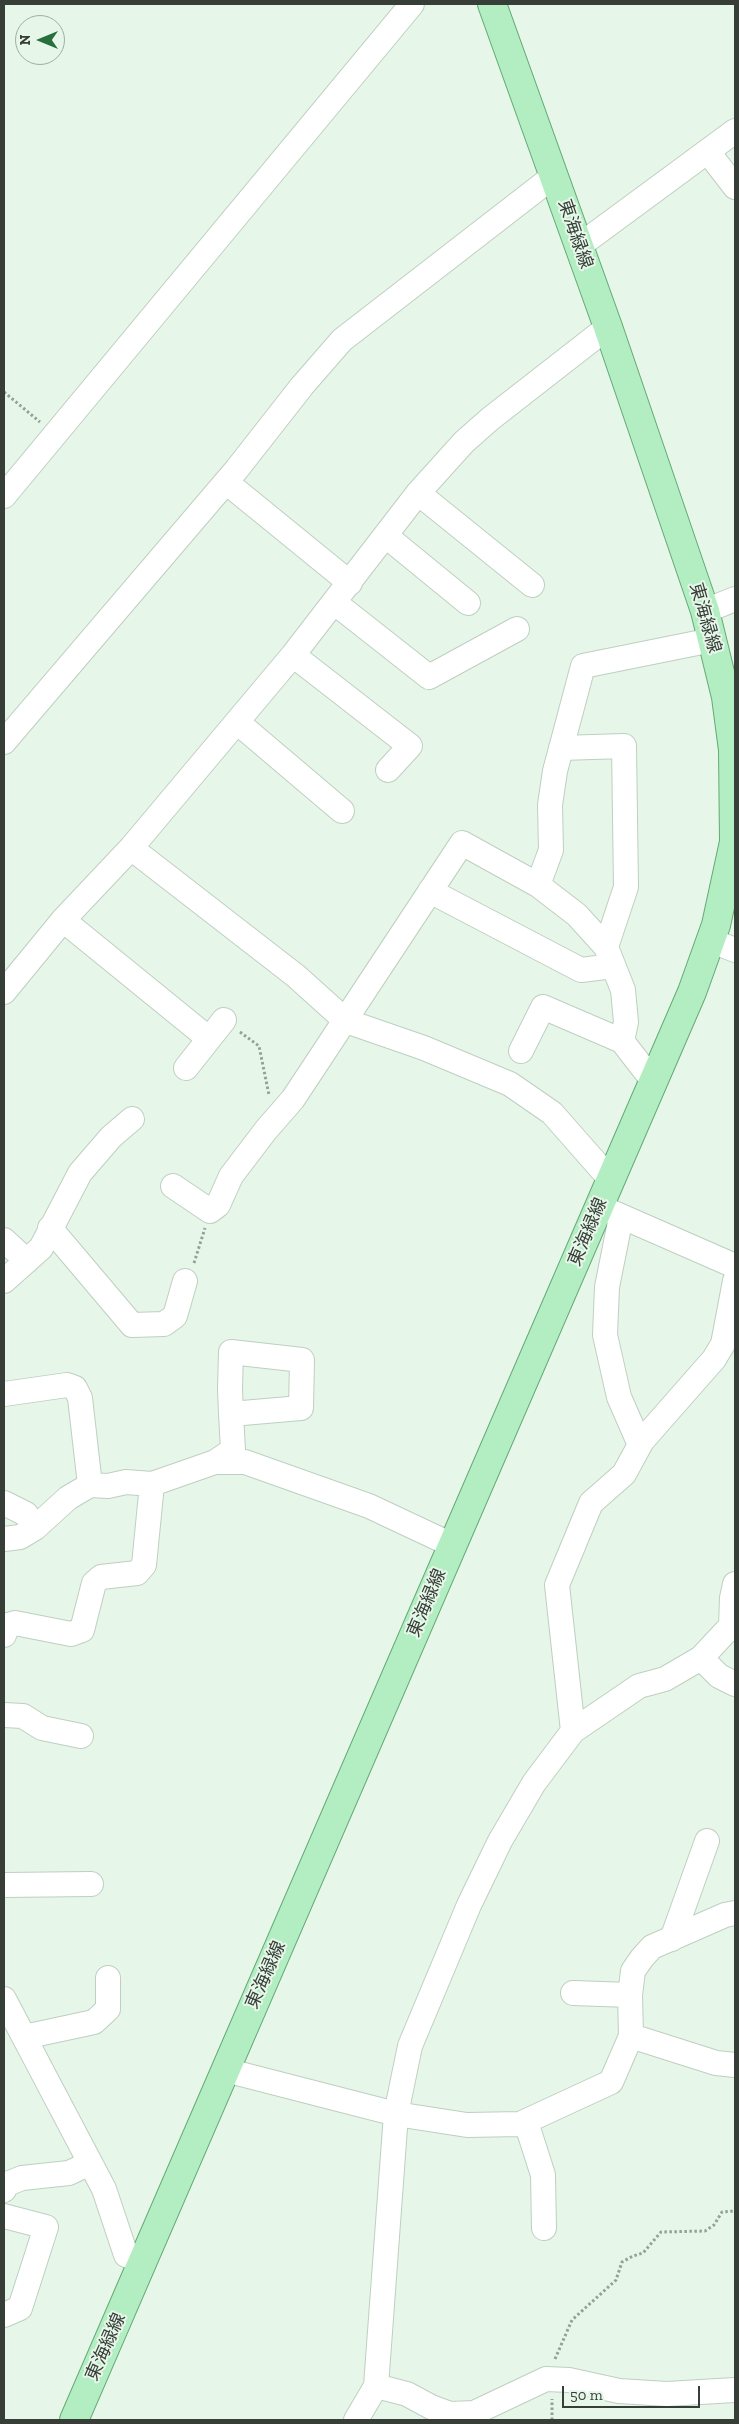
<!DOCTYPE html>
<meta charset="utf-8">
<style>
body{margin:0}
#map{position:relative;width:739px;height:2424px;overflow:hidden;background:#e6f7e9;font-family:"Zilla Slab",serif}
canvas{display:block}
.frame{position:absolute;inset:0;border:5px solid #373e38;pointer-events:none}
.north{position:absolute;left:15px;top:15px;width:50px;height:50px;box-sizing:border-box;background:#e6f7e9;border:1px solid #a0ada2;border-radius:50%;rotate:270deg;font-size:14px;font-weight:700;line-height:20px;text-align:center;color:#373e38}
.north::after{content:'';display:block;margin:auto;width:18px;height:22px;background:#27703d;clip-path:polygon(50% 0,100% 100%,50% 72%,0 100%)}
.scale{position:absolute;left:562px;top:2386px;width:138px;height:22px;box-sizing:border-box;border:2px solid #373e38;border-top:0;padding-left:6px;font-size:15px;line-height:18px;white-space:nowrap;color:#373e38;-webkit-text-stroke:4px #e6f7e9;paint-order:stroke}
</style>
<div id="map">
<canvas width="739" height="2424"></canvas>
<div class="frame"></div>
<div class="north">N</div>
<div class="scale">50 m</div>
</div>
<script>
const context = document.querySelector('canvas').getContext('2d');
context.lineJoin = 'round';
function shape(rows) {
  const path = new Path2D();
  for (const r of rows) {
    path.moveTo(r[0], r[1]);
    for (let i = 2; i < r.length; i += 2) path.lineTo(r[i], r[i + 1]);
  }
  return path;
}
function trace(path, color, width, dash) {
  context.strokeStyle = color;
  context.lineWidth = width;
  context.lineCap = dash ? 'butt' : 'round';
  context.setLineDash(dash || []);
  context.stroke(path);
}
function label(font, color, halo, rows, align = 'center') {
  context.font = font + ' "Zilla Slab","Noto Sans JP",serif';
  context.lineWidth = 4;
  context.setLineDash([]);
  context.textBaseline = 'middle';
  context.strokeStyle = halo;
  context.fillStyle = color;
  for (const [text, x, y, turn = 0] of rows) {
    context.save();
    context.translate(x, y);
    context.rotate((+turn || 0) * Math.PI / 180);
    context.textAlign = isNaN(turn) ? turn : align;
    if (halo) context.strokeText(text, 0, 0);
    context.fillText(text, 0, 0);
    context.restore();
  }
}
const minor = shape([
 [708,152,735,187],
 [579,246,735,131],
 [226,482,350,583],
 [418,493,532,585],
 [4,496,412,4],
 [386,536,468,603],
 [335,603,429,677,517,629],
 [705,611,735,599],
 [293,655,410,746,388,770],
 [237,722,342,811],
 [4,742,237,469,302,386,342,340,555,175],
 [561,748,624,746,626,887,606,947],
 [131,848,296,976,346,1021,424,1048,510,1084,552,1113,610,1179],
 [538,885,551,850,550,805,555,771,583,666,712,640],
 [430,891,581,970,613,966],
 [63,920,208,1038],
 [712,941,735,950],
 [4,992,63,920,131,848,293,655,418,493,464,442,490,419,608,327],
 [521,1051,543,1007,622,1041,653,1081],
 [186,1068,224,1020],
 [173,1186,210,1211,218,1205,231,1176,266,1130,293,1099,462,843,538,885,577,915,606,947,623,990,626,1022,622,1041],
 [607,1210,735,1266],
 [621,1217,607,1287,605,1335,619,1397,640,1445],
 [50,1228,132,1325,164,1324,175,1316,185,1281],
 [4,1240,27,1261],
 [4,1281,41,1248,80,1173,111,1137,132,1119],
 [4,1394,67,1385,75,1388,80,1398,90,1485],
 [215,1462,233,1450,231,1414,230,1389,231,1352,302,1360,301,1408,231,1414],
 [4,1503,26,1514,35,1528],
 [4,1539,20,1537,35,1528,68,1498,90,1485,108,1486,126,1482,152,1484,215,1462,245,1462,369,1506,452,1545],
 [735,1584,732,1598,731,1626,701,1658,665,1679,639,1686,573,1731,534,1783,500,1841,469,1905,410,2046,396,2114,467,2125,520,2124,611,2082,631,2036,630,1995,633,1971,642,1958,652,1947,725,1915,735,1913],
 [4,1635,8,1625,15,1623,71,1634,82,1630,94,1583,101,1577,137,1573,144,1565,152,1484],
 [701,1658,719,1676,735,1684],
 [4,1715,23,1716,42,1728,81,1736],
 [573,1731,557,1585,591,1503,624,1474,642,1441,714,1359,723,1344,735,1281],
 [4,1885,91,1884],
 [672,1939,707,1841],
 [573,1993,630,1995],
 [4,1999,104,2189,126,2255,143,2262],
 [631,2036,716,2063,735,2065],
 [24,2037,94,2022,108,2009,108,1978],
 [225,2070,396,2114,376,2386,356,2420],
 [526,2122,543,2175,544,2228],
 [4,2190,7,2184,22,2178,69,2173,90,2163],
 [4,2216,46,2227,20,2308,4,2315],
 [376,2386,407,2394,431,2407,450,2414,474,2413,546,2379,569,2380,619,2391,667,2394,735,2390]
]);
const major = shape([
 [74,2420,692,992,716,925,734,842,733,750,726,697,705,611,608,327,492,4]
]);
trace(minor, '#becfc1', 26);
trace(major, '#65a976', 30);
trace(shape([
 [4,392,40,422],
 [240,1032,259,1046,269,1095],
 [194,1263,205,1228],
 [555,2359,572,2320,616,2280,622,2262,633,2256,643,2253,661,2232,705,2231,714,2225,722,2212,735,2211],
 [552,2420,552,2399]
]), '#94a197', 3, [2.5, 2.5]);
trace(minor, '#fff', 24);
trace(major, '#b2eec1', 28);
label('18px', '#373e38', '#e6f7e9', [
 ["東海緑線",575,234,71],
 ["東海緑線",705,618,74],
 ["東海緑線",588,1232,-67],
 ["東海緑線",427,1603,-67],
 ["東海緑線",266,1975,-66],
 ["東海緑線",106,2347,-66]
]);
</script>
